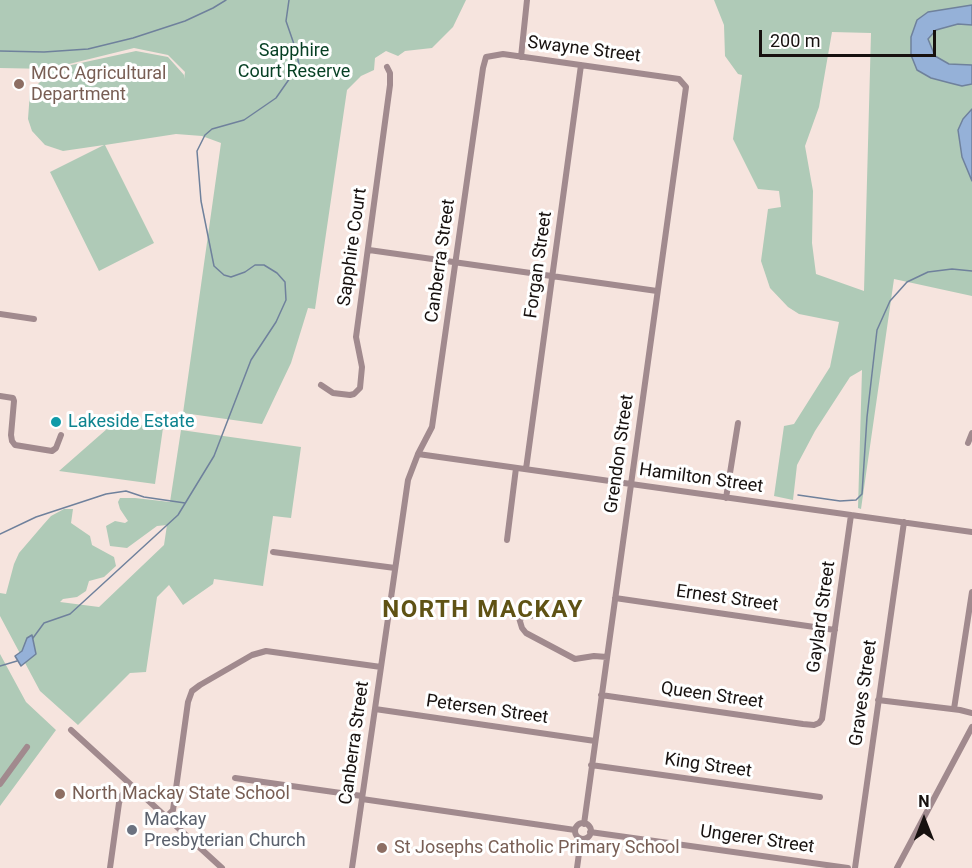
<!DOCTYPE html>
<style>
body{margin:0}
#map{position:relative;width:972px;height:868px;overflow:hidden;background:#f6e4de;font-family:Roboto,sans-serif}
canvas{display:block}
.north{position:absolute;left:894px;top:790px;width:60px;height:60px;-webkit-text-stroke:4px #fff;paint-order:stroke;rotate:0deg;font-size:16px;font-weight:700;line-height:24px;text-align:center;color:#17110f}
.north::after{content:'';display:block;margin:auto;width:21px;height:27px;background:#17110f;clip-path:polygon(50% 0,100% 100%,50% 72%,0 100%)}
.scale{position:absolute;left:759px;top:30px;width:177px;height:27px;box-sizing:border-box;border:3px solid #17110f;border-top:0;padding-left:8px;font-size:18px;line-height:21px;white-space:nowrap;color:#17110f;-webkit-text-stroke:4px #fff;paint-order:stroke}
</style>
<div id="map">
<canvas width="972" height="868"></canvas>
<div class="north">N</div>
<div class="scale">200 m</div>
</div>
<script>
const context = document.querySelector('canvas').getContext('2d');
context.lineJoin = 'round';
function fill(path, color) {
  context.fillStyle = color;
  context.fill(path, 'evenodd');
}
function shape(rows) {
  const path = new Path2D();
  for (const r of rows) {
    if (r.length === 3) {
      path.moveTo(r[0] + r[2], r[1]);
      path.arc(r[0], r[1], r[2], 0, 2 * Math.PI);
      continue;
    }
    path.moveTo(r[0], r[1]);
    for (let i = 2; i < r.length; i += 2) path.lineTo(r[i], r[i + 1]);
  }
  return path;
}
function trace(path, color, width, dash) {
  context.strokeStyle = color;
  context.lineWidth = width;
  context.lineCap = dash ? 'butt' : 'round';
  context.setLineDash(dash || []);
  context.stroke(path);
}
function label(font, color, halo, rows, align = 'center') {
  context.font = font + ' Roboto,sans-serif';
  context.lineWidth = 6;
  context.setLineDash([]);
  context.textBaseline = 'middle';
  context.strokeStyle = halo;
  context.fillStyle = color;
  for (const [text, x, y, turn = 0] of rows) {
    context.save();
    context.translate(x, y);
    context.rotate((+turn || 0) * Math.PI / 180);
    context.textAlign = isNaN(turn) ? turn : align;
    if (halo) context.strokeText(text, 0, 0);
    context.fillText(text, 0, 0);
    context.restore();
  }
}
fill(shape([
 [0,0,466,0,453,27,432,48,405,51,398,56,386,51,375,58,374,70,361,76,347,90,315,309,308,308,291,363,262,424,183,413,221,143,202,136,176,134,105,145,154,243,99,271,50,172,104,145,63,151,45,145,32,131,28,119,30,92,53,69,136,51,168,57,184,75,184,79,185,72,168,55,134,48,49,69,0,68],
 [714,0,972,0,972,296,894,279,861,509,858,508,862,370,850,377,815,431,797,465,793,500,774,496,784,426,794,424,830,367,839,322,799,314,788,307,770,288,761,261,768,209,781,207,779,191,758,189,733,139,742,75,738,74,725,56,724,25],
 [832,32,871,33,864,291,816,274,812,243,813,191,805,146,819,107],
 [116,421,163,428,155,484,59,471],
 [181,430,301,447,291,518,273,516,263,586,214,579,213,584,183,605,169,585,157,597,146,672,130,673,78,725,40,691,0,616,0,593,6,594,14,564,19,553,43,525,51,516,64,509,73,509,71,523,90,536,92,545,114,557,116,566,104,577,89,581,86,591,77,597,63,599,60,602,99,607,164,545,167,525,157,526,127,548,110,546,106,526,115,521,125,523,128,521,120,509,118,502,120,498,135,498,170,502],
 [0,654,26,702,56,730,0,806]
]), '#afcab7');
const water = shape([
 [972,5,972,25,958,24,936,30,928,39,935,56,949,64,972,65,972,84,962,86,950,83,931,78,917,70,911,55,911,37,917,20,928,12,972,5],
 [972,109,972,181,962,157,958,130,963,119,972,109],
 [32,635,36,654,21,666,15,656,22,651,27,638,32,635]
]);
fill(water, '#95b1d8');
trace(water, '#6f819c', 1.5);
trace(shape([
 [0,51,44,52,88,49,133,38,185,21,213,8,226,0],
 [798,495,840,501,856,500,862,494,867,417,877,330,890,301,907,282,928,272,952,269,972,271],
 [0,534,36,517,106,494,126,491,144,497,185,503],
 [33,638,44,623,70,614,178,515,214,456,251,360,276,322,286,300,285,282,277,273,264,265,255,265,245,272,231,277,224,275,214,266,201,201,197,151,205,135,212,129,244,120,276,98,299,65,296,50,286,21,289,0],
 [0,666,17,661]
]), '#6f819c', 1.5);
trace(shape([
 [521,57,527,0],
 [369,250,657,291],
 [0,314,34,319],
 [321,385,333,393,350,395,354,394,360,388,362,367,356,337,390,85,390,73,387,67],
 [0,396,13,398,14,401,11,435,12,441,15,445,52,451,56,448,61,435],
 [968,443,972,433],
 [418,454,432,427,483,68,486,57,503,54,679,79,686,87,584,824],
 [526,469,581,65],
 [726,498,738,423],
 [507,540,516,468],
 [273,552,395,568],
 [615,598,835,630],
 [511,613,519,618],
 [534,615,519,618,522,628,526,633,575,659,594,656,607,657],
 [601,695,803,724,814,725,819,723,822,719,851,515],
 [878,700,960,710,972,713],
 [375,709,595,741],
 [954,709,972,592],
 [71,730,222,868],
 [591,765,820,797],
 [235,778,362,796],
 [0,784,27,747],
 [362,799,575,830],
 [166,817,173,810,188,702,192,691,200,685,252,655,266,651,381,667],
 [583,831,8],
 [590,832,848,868],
 [110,868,119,803,122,795,131,785],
 [352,868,408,480,418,454,972,532],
 [577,868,581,839],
 [855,868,904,522],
 [897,868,972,727]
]), '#a18a8e', 6);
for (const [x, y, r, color] of [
 [19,84,6,"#8d6e63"],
 [56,422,6,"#0f9aa8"],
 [60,794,6,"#8d6e63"],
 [132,830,6,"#6b7280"],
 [382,848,6,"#8d6e63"]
]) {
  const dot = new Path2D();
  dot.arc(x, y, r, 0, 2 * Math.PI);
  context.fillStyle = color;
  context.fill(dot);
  trace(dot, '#fff', 2);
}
label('18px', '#17110f', '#fff', [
 ["Swayne Street",584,50,7],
 ["Sapphire Court",353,247,-82],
 ["Canberra Street",441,261,-82],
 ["Forgan Street",539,265,-82],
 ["Grendon Street",620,454,-82],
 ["Hamilton Street",701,479,8],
 ["Ernest Street",727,599,8],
 ["Gaylard Street",822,617,-82],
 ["Graves Street",864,693,-82],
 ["Queen Street",712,696,8],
 ["Petersen Street",487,710,8],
 ["Canberra Street",355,743,-82],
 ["King Street",708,766,8],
 ["Ungerer Street",757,840,8]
]);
label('18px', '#063f23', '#fff', [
 ["Sapphire",294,51],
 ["Court Reserve",294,72]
]);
label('18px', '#785e54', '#fff', [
 ["MCC Agricultural",31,74],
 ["Department",31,95],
 ["North Mackay State School",72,794],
 ["St Josephs Catholic Primary School",394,848]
], 'left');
label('18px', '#0d838f', '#fff', [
 ["Lakeside Estate",68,422]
], 'left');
label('18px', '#5b616d', '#fff', [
 ["Mackay",144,820],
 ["Presbyterian Church",144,841]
], 'left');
context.letterSpacing = '1.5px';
label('bold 24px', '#5f5214', '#fff', [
 ["NORTH MACKAY",483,611]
]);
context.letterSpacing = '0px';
</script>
